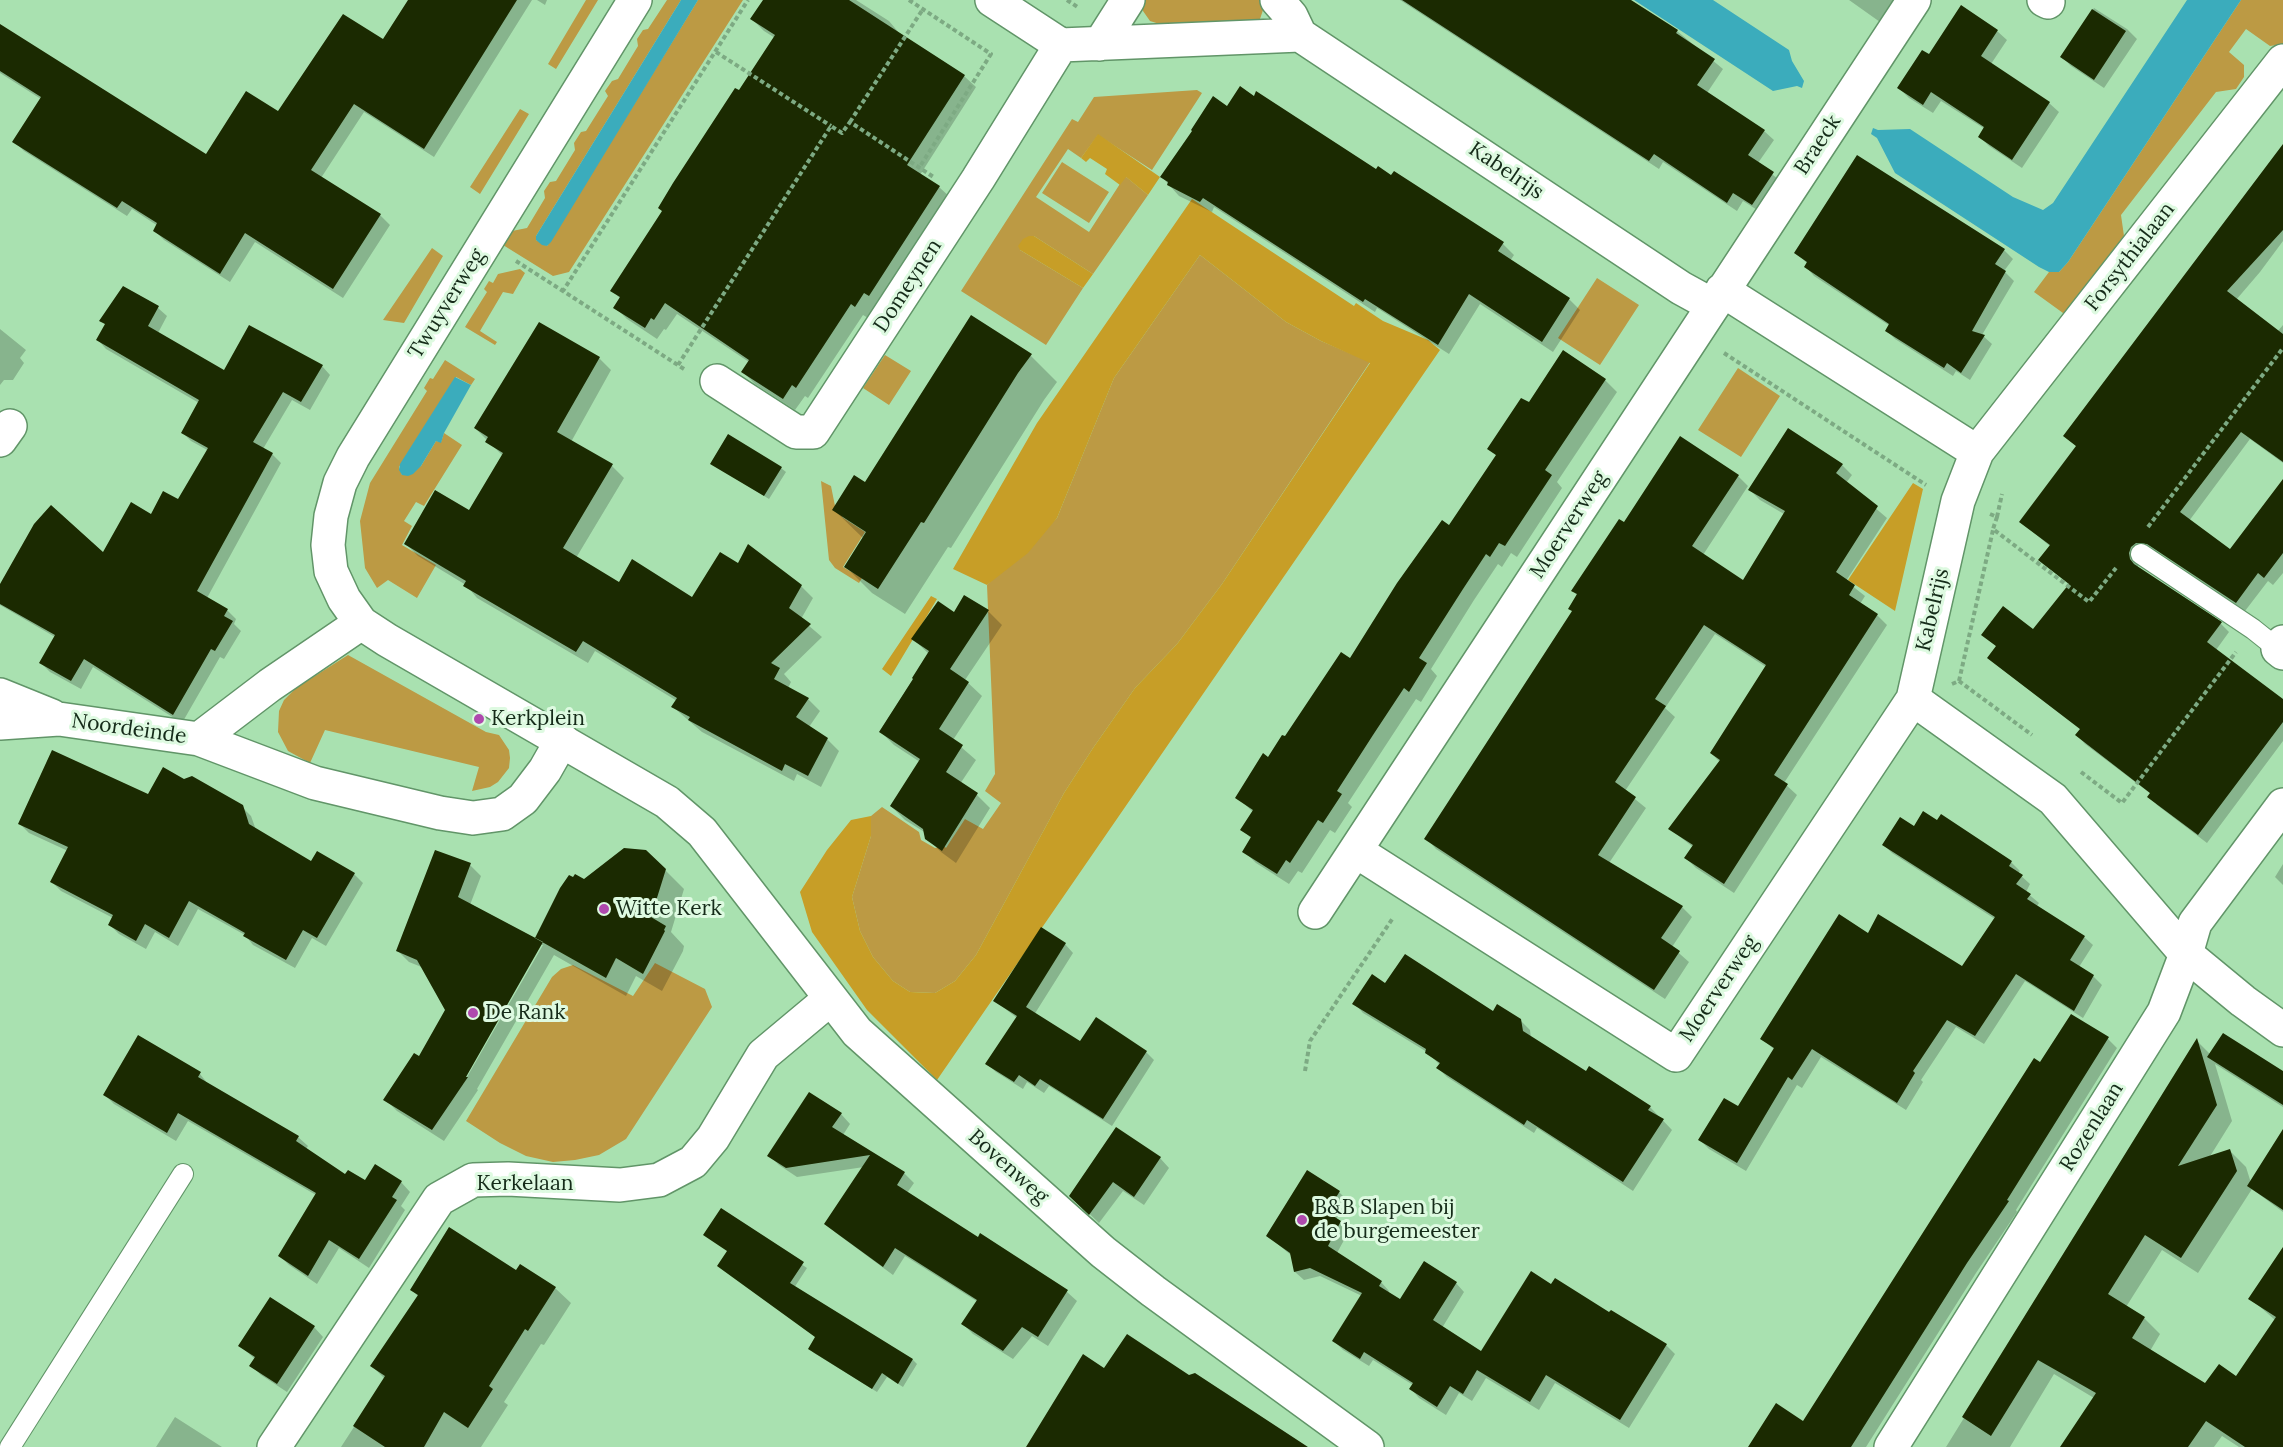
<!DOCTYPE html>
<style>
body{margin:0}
canvas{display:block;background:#a9e1b0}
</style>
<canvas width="2283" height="1447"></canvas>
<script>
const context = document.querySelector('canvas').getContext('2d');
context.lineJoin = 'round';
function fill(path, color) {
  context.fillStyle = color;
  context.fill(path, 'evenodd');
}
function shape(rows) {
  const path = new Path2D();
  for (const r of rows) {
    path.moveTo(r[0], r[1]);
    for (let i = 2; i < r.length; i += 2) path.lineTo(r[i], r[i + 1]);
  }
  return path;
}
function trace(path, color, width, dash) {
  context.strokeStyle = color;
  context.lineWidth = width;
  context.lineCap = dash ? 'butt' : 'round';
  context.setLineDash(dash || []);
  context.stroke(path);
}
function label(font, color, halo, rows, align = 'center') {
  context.font = font + ' Lora,serif';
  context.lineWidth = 6;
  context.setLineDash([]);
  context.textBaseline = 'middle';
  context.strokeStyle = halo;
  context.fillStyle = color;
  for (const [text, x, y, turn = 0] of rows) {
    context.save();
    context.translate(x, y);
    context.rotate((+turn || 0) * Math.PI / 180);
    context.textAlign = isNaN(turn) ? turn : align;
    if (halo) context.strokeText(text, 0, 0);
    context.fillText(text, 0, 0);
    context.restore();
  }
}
fill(shape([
 [586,0,598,0,556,69,548,64],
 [667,0,681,0,536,236,536,240,547,246,698,0,743,0,569,272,553,276,503,245,512,231,527,228,545,198,544,191,550,182,556,181,575,150,574,143,581,132,586,131,608,96,605,91,612,81,618,79,638,46,637,39,643,30,648,29],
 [1141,0,1260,0,1264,7,1260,19,1254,22,1166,26,1150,21,1143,11],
 [2241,0,2283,0,2283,44,2270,46,2246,29,2229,52,2244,65,2244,77,2236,89,2216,92,2121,215,2124,236,2066,313,2063,313,2034,292,2049,272,2059,272,2068,262],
 [1197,90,1202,93,1152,170,1098,135,1081,158,1068,149,1036,197,1089,232,1125,176,1148,195,1093,274,1034,236,1020,250,1083,288,1046,345,961,291,1072,119,1078,122,1094,97],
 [520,109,529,114,480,194,470,187],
 [1062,162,1109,192,1089,223,1042,193],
 [432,248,443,256,404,323,383,320],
 [1200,255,1286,322,1321,341,1370,362,1222,584,1177,644,1135,688,1093,748,1064,793,976,955,955,981,935,993,910,992,893,981,873,957,860,931,852,897,871,836,871,816,882,807,919,832,921,840,935,848,944,846,946,848,965,819,983,829,1001,803,985,791,995,774,987,585,1057,518,1114,378],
 [520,269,525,273,513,294,503,292,480,331,497,342,495,345,465,327,487,292,484,289,489,281,493,283,498,274],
 [1597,278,1639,305,1600,365,1558,338],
 [885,355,911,371,889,405,863,388],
 [445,360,475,379,471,385,456,377,399,467,402,475,421,466,436,441,441,442,444,433,462,445,424,506,416,502,404,521,412,526,402,545,436,565,417,598,388,580,377,588,365,568,360,521,370,483,427,391,424,388,430,378,433,379],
 [1738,368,1780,396,1741,457,1698,430],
 [821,481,831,486,835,506,845,512,842,517,865,532,843,567,862,578,859,583,835,568,829,560],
 [348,655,486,732,499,735,509,750,510,758,509,768,498,782,490,787,472,791,479,767,325,730,310,763,288,751,278,732,279,711,284,700,296,688],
 [655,963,705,989,712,1007,626,1139,599,1155,575,1160,553,1162,526,1156,500,1143,466,1121,552,977,561,969,573,965,633,996]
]), '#bc9a44');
fill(shape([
 [1098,134,1160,177,1148,195,1126,177,1120,185,1105,174,1107,169,1090,158,1086,162,1081,158],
 [1192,199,1354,306,1356,303,1383,321,1428,340,1440,350,937,1080,867,1010,812,932,800,892,827,850,851,820,871,816,871,836,852,897,860,931,873,957,893,981,910,992,935,993,955,981,976,955,1064,793,1093,748,1135,688,1177,644,1222,584,1370,363,1321,341,1286,322,1200,255,1114,378,1057,518,1028,553,987,585,953,569,1037,423],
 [1029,236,1034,236,1093,274,1083,288,1020,250,1018,246,1023,239],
 [1913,483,1923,489,1895,611,1848,580],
 [931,596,937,599,891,676,882,669]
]), '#c79e27');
fill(shape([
 [681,0,698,0,551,242,547,246,542,245,536,240,536,236],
 [1634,0,1713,0,1789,50,1792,61,1804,81,1802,88,1797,86,1773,91],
 [2187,0,2241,0,2068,262,2059,272,2049,272,2039,267,1895,173,1877,138,1871,134,1873,128,1878,130,1910,129,2013,197,2043,210,2053,203],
 [455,377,471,385,444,433,441,443,436,441,421,466,413,474,408,476,402,475,399,470,400,464]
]), '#3bacbc');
fill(shape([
 [410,0,532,0,434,157,364,112,321,178,380,215,390,225,343,298,255,242,230,282,164,240,155,231,158,226,132,209,127,216,24,151,14,141,41,99,0,73,0,25,207,156,279,113,383,41],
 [537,0,547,0,545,5],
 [764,0,856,0,889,21,900,34,964,76,976,87,920,175,939,187,951,198,881,306,877,304,868,318,863,315,808,398,805,396,795,410,755,384,743,372,749,362,677,314,666,330,664,329,657,339,627,319,615,307,621,299,612,291,775,38,764,31,752,19],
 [1400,0,1630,0,1677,31,1723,69,1707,93,1764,131,1774,140,1758,163,1783,183,1762,213,1743,201,1737,211,1663,162,1659,169],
 [1849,0,1894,0,1880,22],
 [2094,8,2127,29,2137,39,2104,88,2071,66,2062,57],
 [1997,31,2007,40,1991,64,2049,103,2059,112,2022,168,1989,146,1980,137,1985,129,1941,101,1933,113,1909,98,1899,88,1929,56],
 [1228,108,1376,171,1503,244,1514,255,1510,261,1569,299,1580,310,1553,352,1480,304,1449,354,1377,308,1375,312,1214,207,1212,212,1179,196,1162,177],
 [2283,146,2283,241,2260,272,2236,300,2277,332,2283,325,2283,463,2250,439,2189,521,2230,551,2283,481,2283,573,2273,585,2268,581,2245,611,2158,552,2145,551,2139,557,2138,568,2221,624,2229,632,2216,650,2283,701,2283,741,2207,843,2157,805,2149,796,2151,794,2085,744,2077,735,2081,730,1998,666,1989,658,1997,647,1983,635,2034,632,2070,585,2040,560,2051,547,2021,522,2077,447,2065,435],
 [2004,250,2013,259,2004,271,2014,281,1982,335,1992,344,1970,380,1956,371,1953,376,1895,339,1887,331,1890,326,1814,276,1806,267,1808,264,1796,253],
 [124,288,158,308,167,316,158,333,225,372,322,366,330,375,310,410,292,400,263,449,272,454,281,463,207,598,227,610,236,619,234,624,241,631,224,659,220,657,182,723,93,667,81,689,50,672,41,663,55,637,0,605,0,587,104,554,152,516,178,501,209,451,191,441,182,432,199,403,106,349,98,340,106,325,101,320],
 [972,318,1031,356,1057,382,1044,400,951,548,948,547,905,614,872,593,846,567,864,539,834,510,865,484],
 [540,324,599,358,611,370,571,442,612,466,624,478,576,558,619,584,693,599,738,565,801,586,813,598,801,619,822,637,784,674,791,682,788,688,808,699,820,711,809,727,827,739,839,751,821,787,797,774,794,781,702,732,673,707,677,701,595,651,588,663,477,598,466,585,418,556,406,544,470,512,503,456,475,428],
 [0,329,26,350,20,358,24,363,13,380,4,380,0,385],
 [1605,380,1617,392,1557,482,1562,488,1517,557,1511,553,1502,567,1498,564,1474,600,1431,669,1437,676,1421,702,1416,699,1348,803,1352,807,1335,833,1330,830,1302,873,1298,871,1289,884,1256,863,1244,851,1252,839,1242,830,1253,812,1237,797,1350,660,1449,528,1497,456,1489,449,1529,404],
 [712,464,781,468,786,472,769,499],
 [1842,465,1852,475,1846,483,1887,518,1846,581,1865,596,1860,604,1877,615,1887,625,1784,783,1797,795,1734,893,1696,868,1686,858,1693,847,1670,829,1720,762,1711,753,1766,667,1715,634,1665,708,1675,717,1625,791,1646,808,1609,863,1682,907,1692,917,1672,947,1689,962,1665,999,1436,849,1426,838,1573,612,1578,596,1573,591,1625,525,1738,476,1748,486,1703,555,1744,582,1784,514,1760,500,1750,490],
 [965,597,988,611,1002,625,965,680,982,696,953,740,976,760,960,784,977,795,990,808,956,863,941,852,927,838,926,833,905,820,891,806,920,762,894,745,880,731,929,654,913,639,954,614],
 [184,781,242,807,251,816,256,830,312,863,354,874,363,883,326,946,312,938,295,968,253,945,245,935,198,909,178,946,155,932,146,949,119,934,110,925,113,918,61,891,52,882,68,851,29,833,20,824,149,796],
 [1914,828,2011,862,2020,871,2018,873,2030,884,2026,892,2039,903,2037,906,2084,937,2093,945,2079,967,2093,976,2102,985,2083,1018,2025,981,1984,1044,1956,1027,1921,1080,1923,1082,1906,1110,1821,1057,1802,1088,1797,1085,1746,1171,1709,1149,1700,1140,1738,1108,1775,1050,1762,1039,1869,935,1962,968,1995,919,1892,853,1883,844],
 [2283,864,2283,885,2275,877],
 [470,865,481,876,470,905,542,943,584,880,665,870,684,889,671,932,684,946,683,951,662,991,636,976,626,996,554,955,477,1089,478,1090,444,1141,397,1111,385,1099,420,1058,447,1010,424,968,409,962,398,951],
 [540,945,543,945,463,1084,461,1082],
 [1041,929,1065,944,1073,953,1034,1015,1081,1043,1146,1052,1154,1060,1112,1126,1049,1086,1044,1093,1027,1082,1023,1089,996,1072,987,1064,1017,1018,995,1001],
 [1386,986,1520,1020,1530,1030,1531,1038,1586,1073,1589,1068,1650,1107,1672,1130,1633,1191,1537,1128,1534,1133,1447,1077,1438,1068,1440,1065,1427,1052,1363,1013,1354,1003],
 [2072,1016,2108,1039,2117,1048,2016,1210,2017,1212,1976,1273,1866,1447,1760,1447,1804,1423],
 [2197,1041,2211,1055,2283,1073,2283,1107,2215,1064,2232,1121,2209,1158,2230,1151,2246,1167,2251,1183,2283,1134,2283,1212,2252,1189,2198,1273,2162,1250,2126,1307,2144,1318,2160,1334,2150,1351,2206,1385,2237,1378,2275,1320,2250,1298,2283,1257,2283,1447,2239,1447,2222,1436,2214,1447,2062,1447,2094,1398,2054,1374,2010,1447,1946,1447],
 [200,1074,208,1084,298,1137,308,1146,306,1149,345,1176,365,1182,376,1166,401,1182,410,1192,401,1206,405,1210,369,1268,339,1248,317,1284,289,1265,280,1256,316,1195,188,1121,176,1141,114,1104,105,1095],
 [841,1114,850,1124,843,1135,904,1173,914,1183,907,1193,978,1239,980,1235,1067,1292,1077,1301,1048,1346,1032,1336,1013,1359,973,1334,963,1324,978,1302,905,1256,893,1275,836,1233,826,1224,864,1167,797,1177,779,1165,769,1155],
 [1160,1158,1169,1168,1144,1205,1123,1191,1099,1223,1071,1196],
 [1339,1192,1348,1201,1336,1219,1349,1231,1337,1253,1381,1282,1389,1291,1388,1293,1400,1301,1456,1283,1464,1292,1442,1328,1482,1354,1551,1286,1610,1314,1611,1312,1666,1345,1675,1354,1629,1428,1555,1383,1539,1410,1486,1378,1472,1401,1459,1393,1446,1415,1419,1398,1411,1389,1413,1385,1373,1360,1369,1366,1343,1350,1334,1341,1362,1296,1320,1276,1304,1280,1295,1272,1292,1256,1268,1236],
 [722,1211,807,1268,794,1288,913,1360,917,1364,903,1387,887,1377,877,1392,814,1353,810,1349,817,1337,729,1252],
 [516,1272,555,1288,571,1303,544,1345,541,1344,504,1402,508,1405,481,1447,341,1447,385,1379,372,1366,419,1297,412,1290],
 [314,1327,323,1337,287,1392,261,1375,251,1365,255,1359,240,1346],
 [175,1417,222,1447,156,1447]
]), '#0003');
fill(shape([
 [408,0,517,0,424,149,354,104,311,170,381,214,333,289,245,233,220,274,153,231,157,223,122,201,117,208,12,142,41,97,0,71,0,24,206,154,246,91,278,111,343,14,383,39],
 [763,0,849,0,965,75,907,165,940,186,869,296,864,293,855,307,851,304,796,388,792,385,783,399,741,372,749,360,665,303,654,320,651,318,645,328,613,308,620,297,610,291,662,211,658,208,673,183,735,88,739,90,775,35,750,19],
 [1402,0,1631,0,1678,30,1676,33,1715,59,1697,85,1765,130,1748,155,1774,172,1752,205,1733,193,1727,203,1654,154,1649,161],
 [1961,5,1998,30,1981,56,2050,102,2012,160,1978,137,1984,127,1931,92,1923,105,1897,88,1922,50,1929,54],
 [2092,9,2126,31,2094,80,2060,57],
 [1240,86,1254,96,1256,91,1376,169,1378,166,1391,175,1394,171,1504,242,1498,251,1570,298,1542,342,1469,294,1438,345,1365,299,1363,302,1203,198,1200,202,1167,185,1168,182,1160,177,1192,131,1191,130,1213,96,1227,106],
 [2283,144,2283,230,2227,291,2283,334,2283,462,2241,432,2180,512,2230,549,2283,479,2283,553,2264,578,2258,573,2236,603,2147,544,2136,543,2131,547,2129,553,2130,559,2134,564,2222,622,2207,642,2283,699,2283,722,2198,835,2147,797,2150,793,2075,735,2080,729,1987,658,1996,646,1981,635,2003,606,2033,629,2069,584,2038,560,2050,545,2019,522,2076,446,2063,436],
 [1857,155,2005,249,1995,264,2006,271,1972,331,1985,335,1961,373,1947,363,1944,368,1885,331,1889,324,1804,267,1807,262,1794,253],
 [123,286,159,306,148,326,224,370,249,325,323,365,301,402,283,392,253,442,273,453,197,591,228,609,224,616,233,621,215,651,211,649,173,715,84,659,71,681,39,663,55,635,0,604,0,584,34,524,51,505,103,552,131,502,151,514,163,491,178,499,208,448,181,433,199,400,96,340,105,324,99,321],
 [971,315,1032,354,1018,373,924,523,921,522,878,589,844,567,866,532,832,510,854,475,865,482],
 [539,322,600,357,557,432,613,464,563,548,619,582,632,559,692,597,720,552,738,563,748,544,802,585,789,608,811,624,771,663,780,668,774,679,809,698,796,717,828,738,808,776,785,764,782,771,688,720,690,717,671,707,677,698,583,641,576,652,463,586,466,581,404,544,435,490,469,510,503,453,485,442,488,437,474,428],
 [1563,350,1606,379,1545,470,1552,475,1505,546,1499,543,1490,557,1486,554,1463,589,1419,658,1427,663,1409,692,1404,688,1373,735,1337,791,1342,794,1323,823,1318,820,1290,863,1286,860,1277,874,1242,852,1251,837,1240,830,1253,810,1235,798,1263,753,1268,757,1282,735,1285,736,1341,652,1350,658,1397,583,1442,520,1449,525,1496,455,1487,449,1521,398,1529,402],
 [1788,428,1843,464,1836,473,1878,506,1836,572,1855,585,1849,595,1878,614,1774,775,1788,784,1724,884,1684,858,1693,845,1668,829,1720,760,1710,753,1766,665,1704,625,1655,699,1666,706,1615,782,1636,797,1598,855,1683,906,1661,938,1680,951,1654,990,1424,839,1572,611,1568,609,1577,594,1571,591,1619,519,1624,522,1680,436,1739,475,1692,546,1743,580,1785,511,1748,490],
 [728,434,782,467,764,496,710,464],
 [964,595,989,610,950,669,969,682,939,729,963,745,946,772,978,793,942,851,925,839,923,829,890,806,920,759,879,732,913,679,912,678,929,651,911,639,938,601,954,612],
 [52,750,148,794,163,767,184,779,192,776,243,805,249,824,311,861,317,851,355,873,317,938,303,930,286,960,243,936,245,933,189,901,169,938,145,924,136,941,108,925,113,915,50,882,68,847,18,824],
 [1923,811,1937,820,1941,814,2012,861,2009,866,2023,875,2016,884,2031,894,2027,899,2085,936,2070,960,2094,975,2074,1011,2016,974,1975,1036,1947,1020,1913,1071,1915,1073,1897,1103,1812,1049,1792,1080,1788,1077,1737,1163,1698,1140,1724,1098,1738,1106,1774,1048,1760,1039,1839,914,1868,933,1878,914,1962,966,1995,917,1882,845,1900,817,1914,826],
 [624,848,646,850,666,869,651,917,666,926,664,930,665,931,643,974,616,958,606,978,535,938,560,888,569,875,573,877,575,874,584,879],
 [435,850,471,863,458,897,543,942,466,1077,468,1077,432,1130,383,1100,414,1053,419,1056,445,1010,417,960,396,951],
 [1041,927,1066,943,1026,1007,1080,1041,1096,1017,1147,1051,1103,1119,1040,1079,1035,1086,1019,1075,1014,1082,985,1064,1017,1016,993,1001],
 [1405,954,1493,1011,1497,1004,1521,1019,1523,1031,1586,1071,1589,1066,1651,1106,1648,1110,1664,1119,1623,1182,1527,1120,1524,1125,1436,1068,1440,1063,1425,1053,1426,1049,1352,1004,1372,974,1385,983],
 [2071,1014,2109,1037,2007,1200,2009,1201,1967,1263,1851,1447,1748,1447,1776,1403,1803,1421,2034,1058,2040,1062],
 [2223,1033,2283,1071,2283,1105,2207,1057],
 [138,1035,201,1072,198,1077,299,1136,296,1141,345,1174,348,1170,365,1180,375,1164,402,1181,392,1197,397,1200,359,1259,329,1240,308,1276,278,1256,316,1193,178,1113,167,1133,103,1095],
 [2197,1038,2217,1105,2178,1166,2230,1149,2237,1171,2181,1258,2145,1235,2108,1294,2145,1317,2132,1338,2205,1383,2219,1364,2236,1376,2276,1317,2248,1299,2283,1247,2283,1447,2245,1447,2206,1421,2188,1447,2060,1447,2096,1393,2038,1360,1991,1436,1962,1417],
 [809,1092,842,1113,832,1127,905,1172,897,1185,978,1237,980,1233,1068,1290,1038,1337,1022,1327,1003,1351,961,1324,977,1300,895,1248,883,1267,824,1224,870,1155,786,1168,767,1156],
 [1116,1127,1161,1157,1134,1197,1113,1182,1089,1215,1069,1196],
 [2283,1129,2283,1210,2247,1186],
 [1307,1170,1340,1191,1327,1212,1341,1221,1328,1246,1382,1281,1379,1286,1400,1299,1424,1261,1457,1282,1433,1320,1481,1351,1531,1271,1551,1284,1555,1278,1609,1312,1611,1310,1667,1344,1620,1420,1546,1375,1530,1402,1477,1370,1463,1394,1450,1386,1437,1407,1409,1389,1413,1383,1364,1352,1360,1359,1332,1341,1362,1293,1310,1268,1294,1272,1290,1253,1266,1236],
 [721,1208,804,1262,790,1283,913,1359,898,1384,882,1373,872,1389,808,1349,815,1337,717,1266,727,1251,703,1235],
 [449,1227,516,1270,520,1264,556,1287,528,1331,525,1329,489,1386,493,1389,468,1428,444,1412,424,1447,385,1447,353,1426,385,1376,370,1366,418,1295,410,1290],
 [270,1297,315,1326,277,1384,249,1366,255,1357,238,1346],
 [1127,1334,1189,1375,1195,1373,1308,1447,1026,1447,1083,1354,1104,1368]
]), '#1b2a01');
const lane = shape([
 [2141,554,2253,629,2278,649],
 [10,1447,183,1174]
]);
const street = shape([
 [992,0,1061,45,1300,35],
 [1277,0,1291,16,1300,35,1681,288,1712,305],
 [2044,0,2048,2],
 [1100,44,1128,0],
 [1722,290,1977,452,1958,501,1913,699,2053,799,2186,954,2243,1001,2283,1030],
 [717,381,796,432,813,432,978,179,1061,45],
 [0,440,10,426],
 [1977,452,2283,61],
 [2283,642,2278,649,2283,653],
 [0,695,52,716],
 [0,723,59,719,199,739,315,783,440,813,473,818,502,814,523,799,545,770,562,740],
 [199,739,270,685,361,623],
 [1356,851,1676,1055,1913,699],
 [1315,912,1914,0],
 [274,1447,439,1199,473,1180,508,1179,620,1185,659,1180,693,1162,713,1138,763,1055,830,999],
 [1891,1447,2164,1012,2186,954,2195,923,2283,805]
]);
const secondary = shape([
 [635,0,353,457,340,483,331,516,328,545,331,571,344,599,361,623,387,640,667,802,702,832,857,1032,1103,1252,1153,1291,1367,1447]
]);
trace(lane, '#619568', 22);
trace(street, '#619568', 36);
trace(secondary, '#619568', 36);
trace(shape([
 [909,0,991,54,919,168],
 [1067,0,1079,8],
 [716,52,831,126],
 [850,122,923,9],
 [516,261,563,291],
 [1724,353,1926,485],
 [678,365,831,126,842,133,850,122,935,178],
 [684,369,563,291,748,0],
 [1990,514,1997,517,1993,529,2089,602,2116,568],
 [1997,517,2002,494],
 [2148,527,2283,348],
 [1959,681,1993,530],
 [1952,684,1959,681,2032,735],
 [2081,772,2122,803,2236,652],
 [1305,1071,1310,1041,1393,918]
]), '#7daa83', 4, [4.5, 3]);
trace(lane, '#fff', 20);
trace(street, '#fff', 33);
trace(secondary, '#fff', 33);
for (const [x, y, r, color] of [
 [479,719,6,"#af49ae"],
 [604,909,6,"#af49ae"],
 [473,1013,6,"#af49ae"],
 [1302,1220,6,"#af49ae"]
]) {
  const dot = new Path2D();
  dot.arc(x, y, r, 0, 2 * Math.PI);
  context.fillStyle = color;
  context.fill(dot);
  trace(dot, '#defae1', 2);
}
label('21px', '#152b19', '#defae1', [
 ["Braeck",1818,145,-57],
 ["Kabelrijs",1506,171,34],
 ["Forsythialaan",2130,257,-52],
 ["Domeynen",908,286,-57],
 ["Twuyverweg",447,304,-58],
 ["Moerverweg",1569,525,-57],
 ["Kabelrijs",1933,610,-77],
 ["Noordeinde",129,729,8],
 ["Moerverweg",1719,989,-56],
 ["Rozenlaan",2092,1127,-58],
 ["Bovenweg",1008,1167,42],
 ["Kerkelaan",525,1184]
]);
label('21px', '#152b19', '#defae1', [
 ["Kerkplein",491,719],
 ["Witte Kerk",616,909],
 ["De Rank",485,1013],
 ["B&B Slapen bij",1314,1208],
 ["de burgemeester",1314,1232]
], 'left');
</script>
